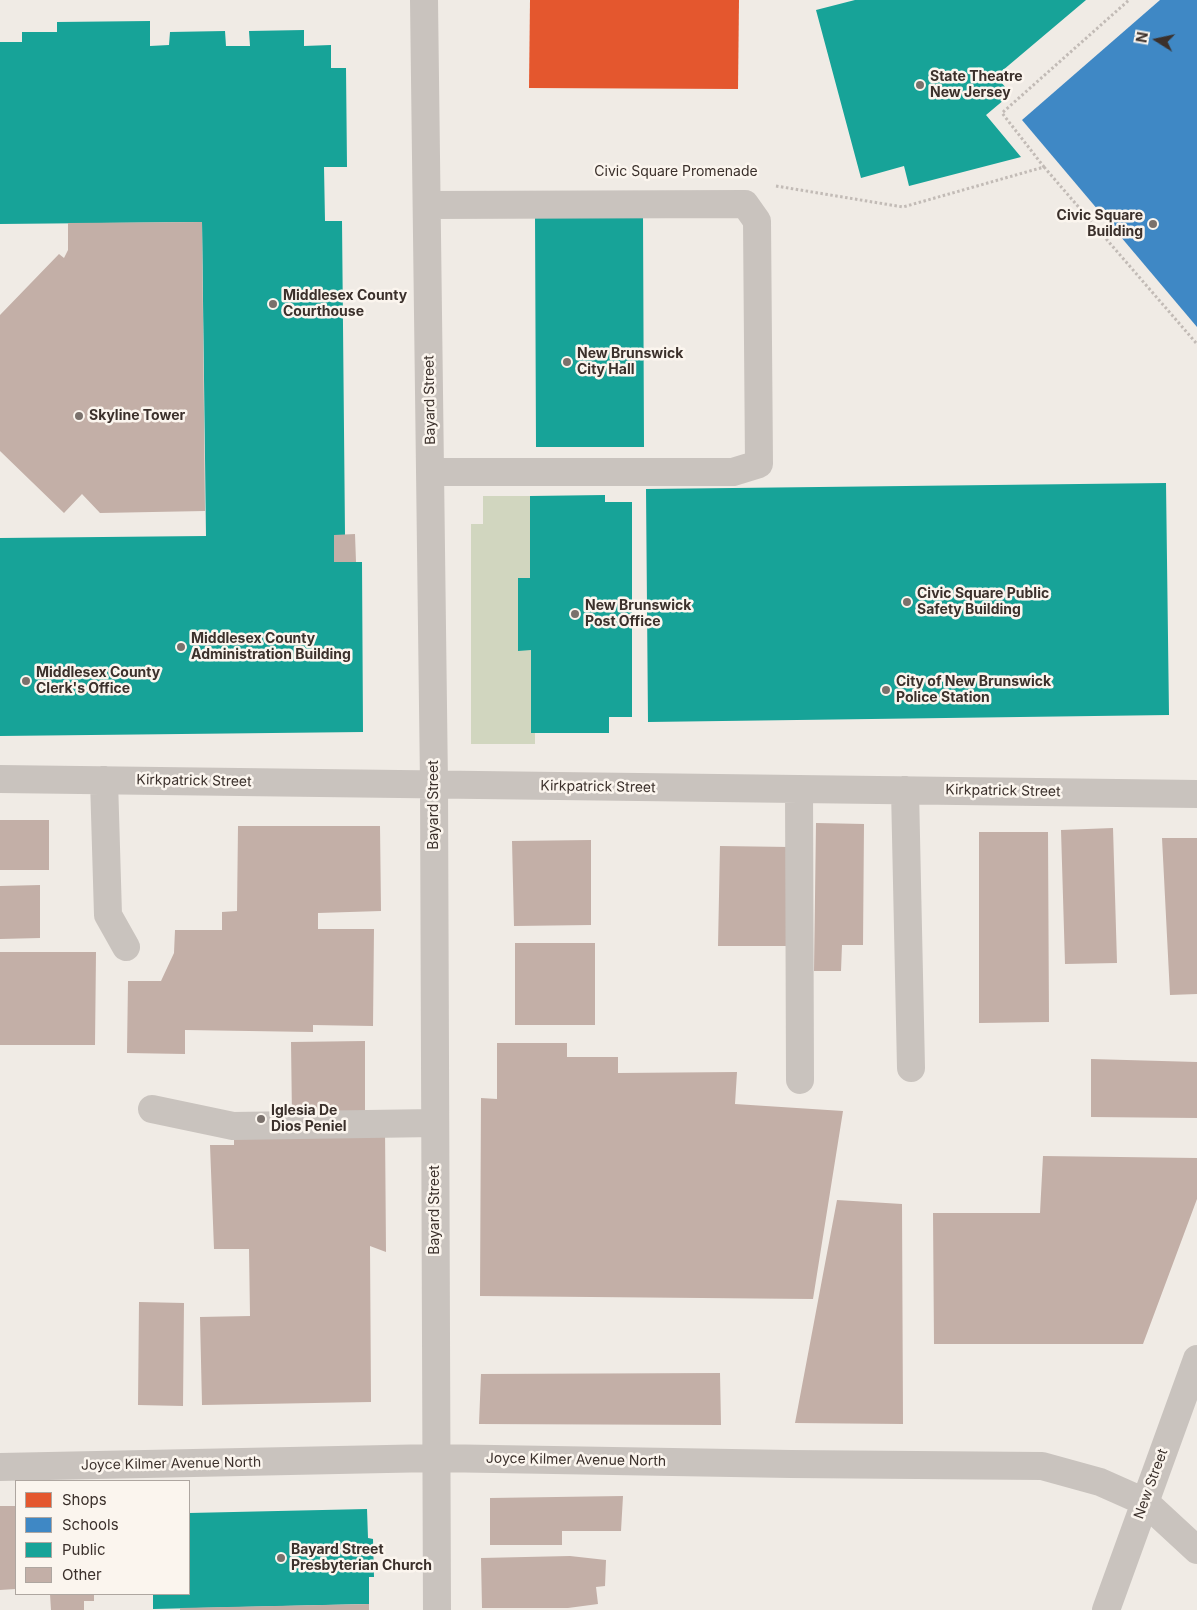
<!DOCTYPE html>
<style>
body{margin:0}
#map{position:relative;width:1197px;height:1610px;overflow:hidden;background:#f0ebe5;font-family:Inter,sans-serif}
canvas{display:block}
.legend{position:absolute;left:15px;top:1480px;width:175px;height:115px;box-sizing:border-box;background:#fbf5ee;border:1px solid #aea6a0;margin:0;padding:6px 9px;list-style:none;font-size:15px;color:#3b302b}
.legend li{display:flex;align-items:center;gap:10px;height:25px}
.legend b{width:25px;border:1px solid #aea6a0}
.north{position:absolute;left:1132px;top:15px;width:50px;height:50px;-webkit-text-stroke:4px #fbf5ee;paint-order:stroke;rotate:280deg;font-size:14px;font-weight:700;line-height:20px;text-align:center;color:#3b302b}
.north::after{content:'';display:block;margin:auto;width:18px;height:22px;background:#3b302b;clip-path:polygon(50% 0,100% 100%,50% 72%,0 100%)}
</style>
<div id="map">
<canvas width="1197" height="1610"></canvas>
<ul class="legend">
<li><b style="height:14px;background:#e4572e"></b>Shops</li>
<li><b style="height:14px;background:#3f88c5"></b>Schools</li>
<li><b style="height:14px;background:#17a398"></b>Public</li>
<li><b style="height:14px;background:#c3afa7"></b>Other</li>
</ul>
<div class="north">N</div>
</div>
<script>
const context = document.querySelector('canvas').getContext('2d');
context.lineJoin = 'round';
function fill(path, color) {
  context.fillStyle = color;
  context.fill(path, 'evenodd');
}
function shape(rows) {
  const path = new Path2D();
  for (const r of rows) {
    path.moveTo(r[0], r[1]);
    for (let i = 2; i < r.length; i += 2) path.lineTo(r[i], r[i + 1]);
  }
  return path;
}
function trace(path, color, width, dash) {
  context.strokeStyle = color;
  context.lineWidth = width;
  context.lineCap = dash ? 'butt' : 'round';
  context.setLineDash(dash || []);
  context.stroke(path);
}
function label(font, color, halo, rows, align = 'center') {
  context.font = font + ' Inter,sans-serif';
  context.lineWidth = 5;
  context.setLineDash([]);
  context.textBaseline = 'middle';
  context.strokeStyle = halo;
  context.fillStyle = color;
  for (const [text, x, y, turn = 0] of rows) {
    context.save();
    context.translate(x, y);
    context.rotate((+turn || 0) * Math.PI / 180);
    context.textAlign = isNaN(turn) ? turn : align;
    if (halo) context.strokeText(text, 0, 0);
    context.fillText(text, 0, 0);
    context.restore();
  }
}
fill(shape([
 [483,496,530,496,530,578,518,579,518,650,531,650,531,732,535,732,535,744,471,744,471,524,483,524]
]), '#d1d6bf');
fill(shape([
 [530,0,739,0,738,89,529,88]
]), '#e4572e');
fill(shape([
 [1160,0,1197,0,1197,327,1022,120]
]), '#3f88c5');
fill(shape([
 [855,0,1086,0,996,76,1011,94,986,115,1021,157,909,186,904,166,861,178,816,10],
 [150,21,150,46,169,45,170,32,225,31,226,46,250,46,249,31,304,30,304,46,331,45,331,68,346,68,347,167,324,167,325,221,342,221,345,535,334,535,334,562,362,562,363,732,0,736,0,538,206,536,202,222,0,224,0,42,22,42,22,32,57,32,57,22],
 [535,215,643,215,644,447,536,447],
 [1166,483,1169,715,648,722,646,489],
 [605,495,605,502,632,502,632,717,609,717,609,733,531,733,531,650,518,651,518,578,530,578,530,496],
 [367,1509,368,1538,373,1539,374,1577,369,1577,369,1604,153,1609,153,1594,189,1594,189,1513]
]), '#17a398');
fill(shape([
 [202,222,205,511,100,513,82,494,64,513,0,451,0,315,59,254,64,258,68,250,68,223],
 [355,534,356,562,334,562,334,535],
 [0,820,49,820,49,870,0,870],
 [816,823,864,824,863,945,842,945,841,971,814,971],
 [238,826,380,826,381,911,318,913,318,929,374,929,373,1026,313,1025,313,1032,185,1030,185,1054,127,1053,128,981,161,981,174,953,175,930,222,930,222,912,237,911],
 [1113,828,1117,963,1065,964,1061,830],
 [979,832,1048,832,1049,1022,979,1023],
 [1162,838,1197,838,1197,994,1170,995],
 [591,840,591,925,514,926,512,841],
 [720,846,790,847,789,946,718,946],
 [40,885,40,938,0,939,0,886],
 [515,943,595,943,595,1025,515,1025],
 [0,952,96,952,95,1045,0,1045],
 [365,1041,365,1117,292,1118,291,1042],
 [497,1043,567,1043,567,1057,618,1057,618,1073,737,1072,735,1104,843,1111,813,1299,480,1296,481,1098,497,1099],
 [1091,1059,1197,1062,1197,1118,1091,1117],
 [385,1128,386,1252,370,1246,371,1402,202,1405,200,1317,250,1316,249,1249,214,1249,210,1145,234,1145,234,1131],
 [1043,1156,1197,1158,1197,1199,1143,1344,934,1344,933,1213,1040,1213],
 [837,1200,902,1204,903,1424,795,1423],
 [139,1302,184,1303,183,1406,138,1405],
 [720,1373,721,1425,479,1424,481,1374],
 [623,1496,621,1531,562,1531,562,1545,490,1545,490,1498],
 [0,1506,16,1506,16,1589,0,1590],
 [570,1556,606,1560,605,1586,596,1587,598,1604,568,1608,482,1608,481,1558],
 [50,1594,94,1594,94,1601,84,1601,84,1610,51,1610],
 [369,1604,369,1610,180,1610,180,1608]
]), '#c3afa7');
trace(shape([
 [1044,167,1197,344],
 [776,186,903,207,1044,167,1002,113,1129,0]
]), '#c2bbb6', 3, [2.5, 2.5]);
trace(shape([
 [424,0,434,783,437,1610],
 [428,205,745,204,757,221,759,464,733,472,431,472],
 [0,779,1197,794],
 [104,780,108,915,126,947],
 [799,789,800,1080],
 [905,790,911,1068],
 [152,1109,233,1126,435,1123],
 [0,1467,435,1458,791,1464,1042,1466,1100,1482,1145,1502,1197,1550],
 [1106,1610,1197,1359]
]), '#c9c3be', 28);
for (const [x, y, r, color] of [
 [920,85,5,"#7a716c"],
 [1153,224,5,"#7a716c"],
 [273,304,5,"#7a716c"],
 [567,362,5,"#7a716c"],
 [79,416,5,"#7a716c"],
 [907,602,5,"#7a716c"],
 [575,614,5,"#7a716c"],
 [181,647,5,"#7a716c"],
 [26,681,5,"#7a716c"],
 [886,690,5,"#7a716c"],
 [261,1119,5,"#7a716c"],
 [281,1558,5,"#7a716c"]
]) {
  const dot = new Path2D();
  dot.arc(x, y, r, 0, 2 * Math.PI);
  context.fillStyle = color;
  context.fill(dot);
  trace(dot, '#fbf5ee', 2);
}
label('bold 14px', '#3b302b', '#fbf5ee', [
 ["State Theatre",930,77],
 ["New Jersey",930,93],
 ["Civic Square",1143,216,"right"],
 ["Building",1143,232,"right"],
 ["Middlesex County",283,296],
 ["Courthouse",283,312],
 ["New Brunswick",577,354],
 ["City Hall",577,370],
 ["Skyline Tower",89,416],
 ["Civic Square Public",917,594],
 ["Safety Building",917,610],
 ["New Brunswick",585,606],
 ["Post Office",585,622],
 ["Middlesex County",191,639],
 ["Administration Building",191,655],
 ["Middlesex County",36,673],
 ["Clerk's Office",36,689],
 ["City of New Brunswick",896,682],
 ["Police Station",896,698],
 ["Iglesia De",271,1111],
 ["Dios Peniel",271,1127],
 ["Bayard Street",291,1550],
 ["Presbyterian Church",291,1566]
], 'left');
label('14px', '#3b302b', '#fbf5ee', [
 ["Civic Square Promenade",676,172],
 ["Bayard Street",430,400,-91],
 ["Kirkpatrick Street",194,781,1],
 ["Kirkpatrick Street",598,787,1],
 ["Kirkpatrick Street",1003,791,1],
 ["Bayard Street",434,805,-90],
 ["Bayard Street",435,1210,-90],
 ["Joyce Kilmer Avenue North",576,1460,1],
 ["Joyce Kilmer Avenue North",171,1464,-1],
 ["New Street",1151,1484,-70]
]);
</script>
